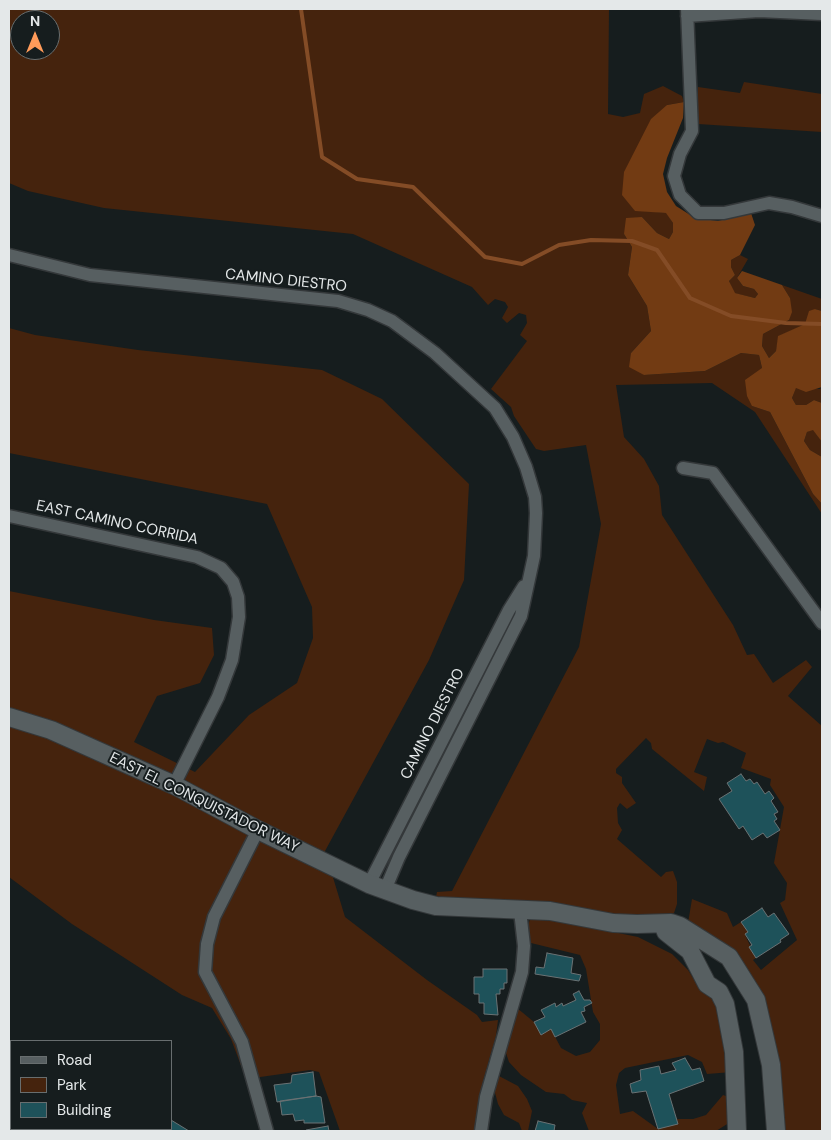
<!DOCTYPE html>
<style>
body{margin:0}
#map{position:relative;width:831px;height:1140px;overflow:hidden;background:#161d1e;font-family:"DM Sans",sans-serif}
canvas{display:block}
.frame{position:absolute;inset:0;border:10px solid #e4e8e9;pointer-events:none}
.legend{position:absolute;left:10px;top:1040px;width:162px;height:90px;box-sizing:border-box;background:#161d1e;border:1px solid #686e6f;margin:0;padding:6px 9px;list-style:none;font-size:15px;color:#e4e8e9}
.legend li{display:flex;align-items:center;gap:10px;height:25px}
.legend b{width:25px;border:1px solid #686e6f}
.north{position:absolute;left:10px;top:10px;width:50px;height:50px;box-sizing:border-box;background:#161d1e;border:1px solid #686e6f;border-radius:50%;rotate:0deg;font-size:14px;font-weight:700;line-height:20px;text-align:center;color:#e4e8e9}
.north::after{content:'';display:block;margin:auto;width:18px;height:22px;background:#ff9b5a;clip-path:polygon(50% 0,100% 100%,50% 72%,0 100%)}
</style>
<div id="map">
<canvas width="831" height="1140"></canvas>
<div class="frame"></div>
<ul class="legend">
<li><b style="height:6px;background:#575f61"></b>Road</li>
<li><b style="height:14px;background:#45230d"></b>Park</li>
<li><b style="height:14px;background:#1e525a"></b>Building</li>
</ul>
<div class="north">N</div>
</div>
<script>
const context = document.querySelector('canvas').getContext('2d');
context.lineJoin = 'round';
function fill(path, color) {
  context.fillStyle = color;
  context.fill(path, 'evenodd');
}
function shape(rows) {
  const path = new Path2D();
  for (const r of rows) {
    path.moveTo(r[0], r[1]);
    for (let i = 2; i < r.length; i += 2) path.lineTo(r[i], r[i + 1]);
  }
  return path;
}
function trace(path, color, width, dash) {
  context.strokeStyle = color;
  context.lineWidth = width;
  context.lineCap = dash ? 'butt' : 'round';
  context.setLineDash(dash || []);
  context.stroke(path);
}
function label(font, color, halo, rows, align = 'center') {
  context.font = font + ' "DM Sans",sans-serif';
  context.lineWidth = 4;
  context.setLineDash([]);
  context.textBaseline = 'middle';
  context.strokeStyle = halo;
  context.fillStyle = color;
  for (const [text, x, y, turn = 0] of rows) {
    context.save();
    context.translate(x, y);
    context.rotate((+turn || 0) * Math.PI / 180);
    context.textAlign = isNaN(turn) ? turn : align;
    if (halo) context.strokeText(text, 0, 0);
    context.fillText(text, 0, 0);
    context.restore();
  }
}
fill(shape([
 [9,9,609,9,608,114,623,117,640,113,644,94,663,86,682,96,684,102,667,105,634,210,667,213,673,223,673,232,669,239,657,233,642,217,624,234,632,247,628,275,647,306,651,331,631,353,644,375,705,371,741,353,759,355,762,368,752,406,770,412,813,494,822,504,822,514,755,412,712,383,616,385,624,437,644,459,659,486,662,515,733,625,747,655,754,654,773,683,806,660,812,667,788,696,822,726,822,1131,780,1131,758,994,688,923,692,899,727,913,733,927,741,922,748,932,745,935,756,958,753,960,761,970,797,940,780,903,785,900,787,883,774,863,784,807,770,785,771,779,741,768,746,753,723,742,718,743,707,739,694,772,707,777,704,791,652,749,651,743,646,738,616,769,616,773,622,777,622,783,636,803,627,809,620,803,617,808,618,823,622,830,617,839,661,877,666,872,673,871,677,882,677,904,674,913,666,916,620,917,554,902,494,902,436,897,437,892,452,891,579,647,601,524,586,445,544,451,536,449,514,416,511,407,491,389,527,341,520,335,527,323,526,315,519,313,507,323,502,318,508,307,505,302,495,299,488,305,472,287,353,234,104,208,28,191,9,183],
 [20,20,50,20,50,50,20,50],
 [744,82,822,94,822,132,698,124,698,87,740,93],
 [740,255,748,259,737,278,743,286,754,289,758,294,755,298,734,293,729,281,735,275,731,267,731,260],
 [782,285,822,299,822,311,815,309,806,324,779,336,776,351,769,358,762,346,763,334,789,320,790,298],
 [9,328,35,335,138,350,322,370,382,399,469,484,464,580,429,660,325,851,345,917,427,980,477,1015,482,1022,498,1020,496,1036,483,1081,478,1131,340,1131,319,1072,310,1070,246,1079,231,1039,212,1008,182,995,72,924,9,877,9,591,154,620,212,628,214,655,200,683,157,696,134,742,195,772,249,715,297,683,313,638,312,607,267,504,9,453],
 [796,387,820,389,822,387,822,403,814,400,806,405,796,405,792,398],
 [813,429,822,442,822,457,810,450,804,441,807,432],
 [530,919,564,922,638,937,672,954,688,970,700,989,711,996,718,1006,732,1072,707,1074,702,1062,688,1055,625,1068,619,1073,616,1085,620,1114,633,1111,658,1129,678,1124,677,1119,693,1119,706,1115,723,1095,729,1097,732,1121,716,1131,589,1131,582,1113,587,1103,572,1100,564,1094,546,1092,521,1075,509,1062,505,1050,517,1008,534,1022,541,1035,551,1029,561,1048,576,1056,590,1052,600,1040,600,1024,593,1012,586,969,580,955,531,943,528,926],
 [499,1076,518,1086,527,1099,532,1111,528,1131,522,1131,519,1123,504,1115,498,1104,494,1089]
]), '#45230d');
fill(shape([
 [684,102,683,118,667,158,663,174,667,192,676,206,695,218,718,221,751,213,755,225,740,255,731,260,731,267,735,275,729,281,735,293,755,298,758,294,754,289,743,286,737,278,742,271,782,285,790,298,792,312,789,320,763,334,762,346,769,358,776,351,778,336,805,324,809,311,815,309,822,311,822,387,806,392,796,388,792,398,796,405,806,405,814,400,822,403,822,442,813,430,807,432,804,441,810,450,822,457,822,504,813,494,770,412,752,406,747,396,745,380,762,368,759,355,741,353,705,371,644,375,629,367,631,353,651,331,647,306,628,275,632,247,624,234,626,218,642,217,657,233,669,239,673,232,673,223,666,213,635,211,622,195,624,172,651,119,667,105]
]), '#723b13');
trace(shape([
 [301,9,322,157,357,179,413,187,485,257,522,264,559,245,591,240,632,241,657,250,690,298,731,316,786,323,822,324]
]), '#844c26', 4);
const building = shape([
 [741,774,746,781,750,779,754,784,757,782,765,794,769,791,774,798,771,801,778,812,774,814,777,819,774,821,780,830,767,838,763,833,752,840,743,826,739,829,719,799,732,791,727,783,741,774],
 [762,908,768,917,774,913,789,934,780,940,781,942,756,958,749,947,752,945,745,934,748,932,741,922,762,908],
 [547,953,573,958,571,973,581,975,579,981,535,974,536,967,544,968,547,953],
 [483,969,507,969,507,983,504,983,504,989,500,989,500,994,496,994,498,1015,484,1014,484,1003,479,1003,479,994,474,994,474,977,483,977,483,969],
 [579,991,584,1000,590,1000,592,1003,584,1007,585,1011,581,1012,586,1022,555,1037,551,1029,541,1035,534,1022,545,1017,541,1010,555,1003,556,1007,562,1003,563,1006,576,1000,573,994,579,991],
 [685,1058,692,1070,700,1068,704,1081,669,1094,678,1124,658,1129,646,1091,632,1093,630,1084,641,1080,640,1070,659,1066,661,1074,676,1070,672,1063,685,1058],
 [11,1069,11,1114,9,1115,9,1070,11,1069],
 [313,1072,316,1096,277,1102,274,1085,291,1083,292,1075,313,1072],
 [316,1096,321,1097,325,1123,304,1123,304,1120,295,1121,293,1114,282,1115,280,1101,316,1096],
 [171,1120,189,1131,109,1131,105,1129,171,1129,171,1120],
 [538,1121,555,1125,554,1131,535,1131,538,1121],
 [328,1126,329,1131,306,1131,306,1130,328,1126]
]);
fill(building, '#1e525a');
trace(building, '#6a7274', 1);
const street = shape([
 [687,9,692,131,680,154,674,176,680,195,698,213,724,213,769,203,792,207,822,216],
 [687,16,759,11,822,14],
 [9,255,90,275,338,301,368,310,392,321,435,353,495,408,513,437,526,467,535,497,536,513,534,556,521,616,399,857,385,890],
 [683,468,713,473,822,623],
 [9,516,197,557,221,568,233,582,238,597,239,617,232,660,218,697,174,785],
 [258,830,214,917,207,944,205,972,242,1042,267,1131],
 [369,884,509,610,524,586],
 [481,1131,486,1097,522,972,524,946,520,911]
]);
const secondary = shape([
 [9,717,51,730,174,785,258,830,369,884,413,900,436,906,550,911,613,923,637,924,671,923,680,926,729,957,756,1000,771,1065,776,1131],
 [663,924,666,932,690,951,707,984,719,992,725,1004,734,1052,737,1131]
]);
trace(street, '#34383a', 15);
trace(secondary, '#34383a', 20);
trace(street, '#575f61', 12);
trace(secondary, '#575f61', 18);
label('15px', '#e4e8e9', '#161d1e', [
 ["CAMINO DIESTRO",286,281,6],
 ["EAST CAMINO CORRIDA",117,523,12],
 ["CAMINO DIESTRO",433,724,-63],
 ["EAST EL CONQUISTADOR WAY",204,803,26]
]);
</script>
